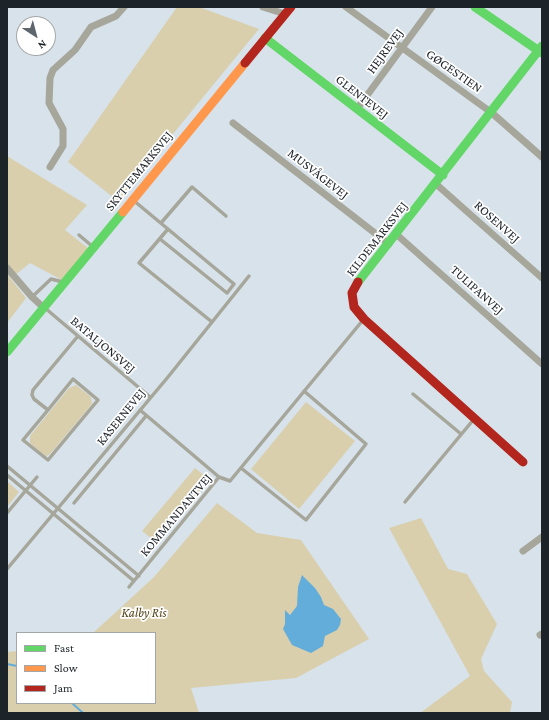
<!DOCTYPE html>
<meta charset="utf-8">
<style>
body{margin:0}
#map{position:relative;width:549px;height:720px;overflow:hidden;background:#d7e2ea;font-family:"Crimson Pro",serif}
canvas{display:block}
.frame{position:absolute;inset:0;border:8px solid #1c2329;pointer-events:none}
.legend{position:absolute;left:16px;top:632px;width:140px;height:72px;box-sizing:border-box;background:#fff;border:1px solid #a4a7a9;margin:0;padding:5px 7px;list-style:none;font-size:12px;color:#1c2329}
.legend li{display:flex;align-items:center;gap:8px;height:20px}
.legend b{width:20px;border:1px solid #a4a7a9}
.north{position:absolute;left:16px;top:16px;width:40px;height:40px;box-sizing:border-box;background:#fff;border:1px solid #a4a7a9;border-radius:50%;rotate:144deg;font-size:11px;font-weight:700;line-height:16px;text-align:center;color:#1c2329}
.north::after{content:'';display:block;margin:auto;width:14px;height:18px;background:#5d666d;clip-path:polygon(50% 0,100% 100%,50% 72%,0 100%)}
</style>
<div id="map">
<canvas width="549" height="720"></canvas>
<div class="frame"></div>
<ul class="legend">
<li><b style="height:5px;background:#63d668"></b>Fast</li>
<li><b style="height:5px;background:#ff974d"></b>Slow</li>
<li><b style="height:5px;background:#b3261e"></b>Jam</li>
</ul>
<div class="north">N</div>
</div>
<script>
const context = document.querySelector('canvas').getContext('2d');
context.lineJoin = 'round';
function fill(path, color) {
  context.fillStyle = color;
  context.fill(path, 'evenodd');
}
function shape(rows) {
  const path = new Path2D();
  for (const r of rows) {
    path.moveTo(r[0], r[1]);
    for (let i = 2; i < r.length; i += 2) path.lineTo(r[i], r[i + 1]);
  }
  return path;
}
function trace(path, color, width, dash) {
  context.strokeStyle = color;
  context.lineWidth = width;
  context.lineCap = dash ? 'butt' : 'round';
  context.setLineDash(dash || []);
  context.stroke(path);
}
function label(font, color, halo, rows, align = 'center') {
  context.font = font + ' "Crimson Pro",serif';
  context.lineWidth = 3.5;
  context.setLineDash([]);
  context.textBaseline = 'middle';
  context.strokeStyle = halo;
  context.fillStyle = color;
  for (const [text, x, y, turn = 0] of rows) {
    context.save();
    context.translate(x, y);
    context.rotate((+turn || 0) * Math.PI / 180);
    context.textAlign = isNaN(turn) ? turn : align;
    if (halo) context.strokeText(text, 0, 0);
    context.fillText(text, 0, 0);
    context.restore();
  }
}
fill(shape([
 [177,7,199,7,259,29,118,201,68,162],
 [7,156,87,205,65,230,88,248,62,280,30,263,15,275,7,264],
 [7,274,26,298,7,323],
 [76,385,91,397,92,404,51,453,47,456,44,455,30,443,30,436,69,388],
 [306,402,355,441,299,509,251,469],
 [195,468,209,479,161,538,152,539,142,531],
 [7,481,19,492,7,507],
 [217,503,257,533,301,540,369,639,296,678,191,688,199,713,7,713,7,652,17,651,17,703,155,703,155,633,93,633,154,577],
 [421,518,448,569,467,574,497,624,481,659,484,671,512,702,510,713,420,713,470,676,389,528]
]), '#d9cfad');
fill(shape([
 [302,575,315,588,321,597,324,605,333,609,341,619,340,625,337,630,325,636,323,646,311,653,292,645,283,629,285,624,285,610,290,615,297,606,298,587]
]), '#63addb');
trace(shape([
 [7,664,17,666],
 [72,703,83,713]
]), '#63addb', 2);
trace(shape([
 [133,200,234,284,227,293,160,239],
 [161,223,192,187,226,216],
 [168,229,139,263,212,322],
 [79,235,92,246],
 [32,297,51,279,63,282],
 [45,308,150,397],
 [413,394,461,434],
 [48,410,73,379,98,400,48,460,23,440,48,410,34,399,32,395,33,390,78,336],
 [140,410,219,477],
 [7,466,139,576],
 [241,468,306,520,366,444,304,391],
 [7,475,134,581],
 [405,502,474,419],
 [74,503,146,416],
 [7,513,37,477],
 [7,569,168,377,249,276],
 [129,587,219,477,230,481,363,320]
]), '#a6a69b', 3.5);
trace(shape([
 [263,7,285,14],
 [346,7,492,113,542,157],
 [357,109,432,7],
 [233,123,389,244],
 [50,167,63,146,63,129,49,103,50,78,53,70,75,50,91,27,116,16,124,7],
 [436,184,542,278],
 [396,234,542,364],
 [7,268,32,297,44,308],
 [523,551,542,537],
 [540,635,542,634]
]), '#a6a69b', 7);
trace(shape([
 [475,7,542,53],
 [265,38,443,175],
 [358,282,542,46],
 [7,352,123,212]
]), '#63d668', 9);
trace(shape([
 [123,212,245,63]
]), '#ff974d', 9);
trace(shape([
 [245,63,291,7],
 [358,282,352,293,354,307,364,319,523,462]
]), '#b3261e', 9);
label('13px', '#1c2329', '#fff', [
 ["HEJREVEJ",385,51,-54],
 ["GØGESTIEN",454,71,35],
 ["GLENTEVEJ",362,97,38],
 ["SKYTTEMARKSVEJ",139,171,-51],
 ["MUSVÅGEVEJ",318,174,38],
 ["ROSENVEJ",497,222,42],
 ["KILDEMARKSVEJ",377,239,-52],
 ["TULIPANVEJ",477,290,42],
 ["BATALJONSVEJ",103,345,40],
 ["KASERNEVEJ",121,417,-51],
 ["KOMMANDANTVEJ",176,515,-50]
]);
label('italic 13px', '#55461a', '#fff', [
 ["Kalby Ris",144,613]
]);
</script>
